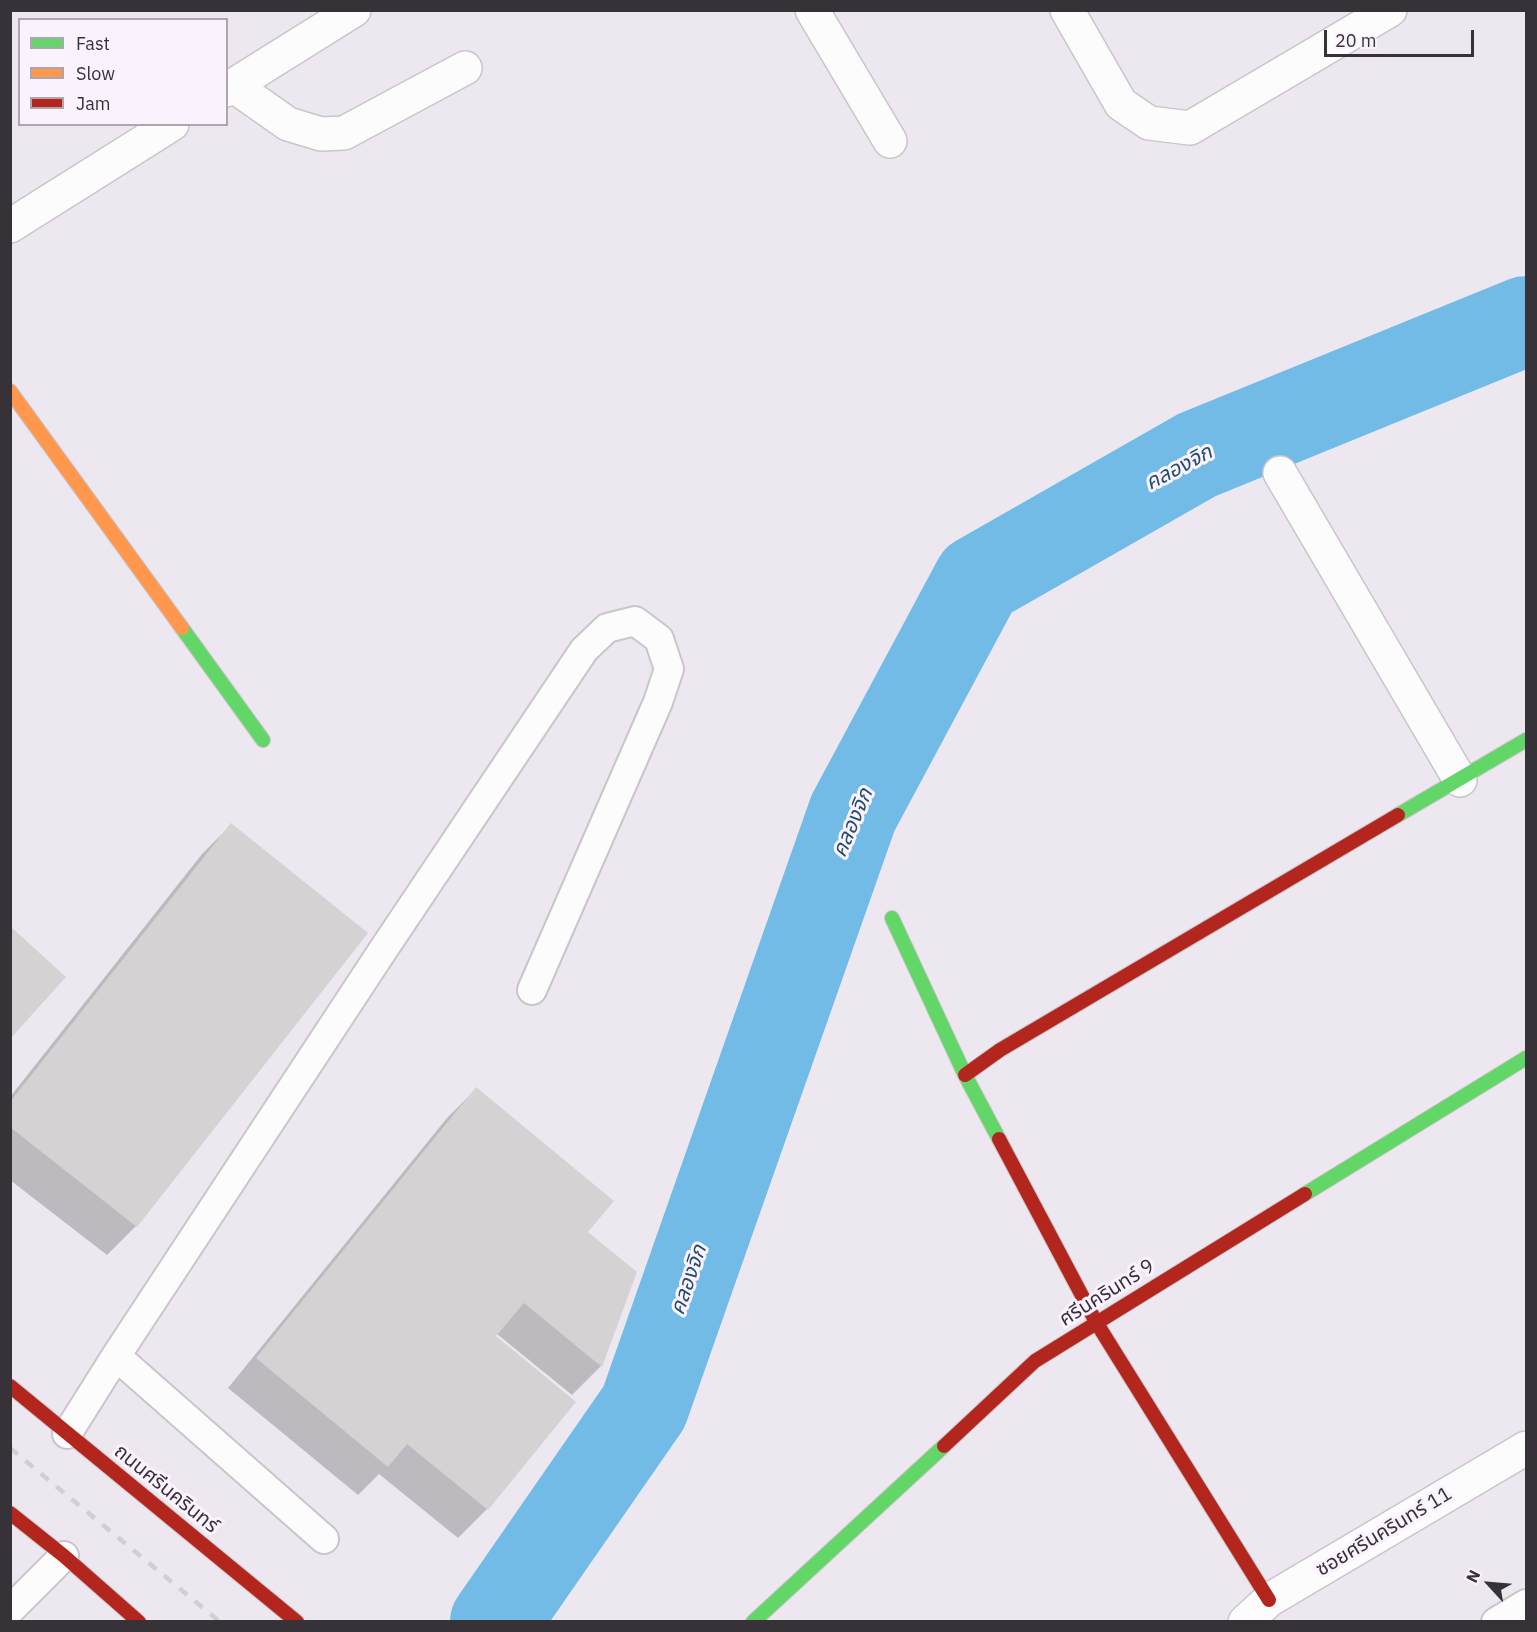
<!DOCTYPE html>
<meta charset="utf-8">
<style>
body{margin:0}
#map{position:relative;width:1537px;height:1632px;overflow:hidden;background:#ede8ef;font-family:"IBM Plex Sans",sans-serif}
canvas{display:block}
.frame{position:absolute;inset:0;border:12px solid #363237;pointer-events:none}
.legend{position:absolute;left:18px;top:18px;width:210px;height:108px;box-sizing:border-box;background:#faf3fe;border:2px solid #aca6ae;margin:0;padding:8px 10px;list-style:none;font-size:18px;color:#363237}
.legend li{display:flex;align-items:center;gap:12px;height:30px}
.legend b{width:30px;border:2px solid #aca6ae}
.north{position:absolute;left:1459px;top:1554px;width:60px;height:60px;-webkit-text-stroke:4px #faf3fe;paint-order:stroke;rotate:296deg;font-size:16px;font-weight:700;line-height:24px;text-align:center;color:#363237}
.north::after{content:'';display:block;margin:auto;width:21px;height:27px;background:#363237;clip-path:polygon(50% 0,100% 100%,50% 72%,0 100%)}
.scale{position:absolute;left:1324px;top:30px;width:150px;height:27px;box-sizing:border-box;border:3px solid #363237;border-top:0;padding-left:8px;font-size:18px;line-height:21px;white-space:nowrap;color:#363237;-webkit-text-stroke:4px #faf3fe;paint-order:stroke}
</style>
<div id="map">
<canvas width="1537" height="1632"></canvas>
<div class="frame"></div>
<ul class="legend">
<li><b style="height:8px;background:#63d668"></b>Fast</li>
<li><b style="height:8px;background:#ff974d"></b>Slow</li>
<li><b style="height:8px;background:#b3261e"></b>Jam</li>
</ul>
<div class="north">N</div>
<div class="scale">20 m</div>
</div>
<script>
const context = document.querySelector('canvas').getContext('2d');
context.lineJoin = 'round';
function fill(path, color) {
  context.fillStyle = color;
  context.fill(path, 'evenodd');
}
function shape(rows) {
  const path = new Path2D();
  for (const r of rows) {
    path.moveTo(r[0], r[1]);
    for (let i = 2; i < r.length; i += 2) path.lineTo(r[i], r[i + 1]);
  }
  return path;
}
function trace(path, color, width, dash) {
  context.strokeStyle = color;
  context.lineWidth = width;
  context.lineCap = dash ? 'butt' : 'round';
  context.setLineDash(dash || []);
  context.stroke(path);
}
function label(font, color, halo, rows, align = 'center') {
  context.font = font + ' "IBM Plex Sans","Noto Sans Thai",sans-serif';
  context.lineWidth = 6;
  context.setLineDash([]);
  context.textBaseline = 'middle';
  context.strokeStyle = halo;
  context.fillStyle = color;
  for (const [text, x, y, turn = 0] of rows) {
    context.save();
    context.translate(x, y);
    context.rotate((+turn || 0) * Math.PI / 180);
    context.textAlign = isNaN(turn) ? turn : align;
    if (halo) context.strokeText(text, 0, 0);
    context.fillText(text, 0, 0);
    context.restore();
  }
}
fill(shape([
 [231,825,136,1226,107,1255,10,1180,10,1097,202,854],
 [476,1089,586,1232,635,1273,601,1366,572,1395,497,1334,494,1337,487,1509,458,1538,379,1474,358,1495,228,1388,447,1118]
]), '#0003');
trace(shape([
 [495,1622,644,1407,853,813,978,580,1197,455,1526,321]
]), '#72bbe7', 90);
fill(shape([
 [231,823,368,933,137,1227,10,1127,10,1102],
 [10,926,66,977,10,1039],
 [476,1087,614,1201,588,1232,637,1272,602,1367,524,1303,496,1336,576,1402,488,1510,407,1444,388,1467,256,1358]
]), '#d6d2d3');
const lane = shape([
 [116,1356,324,1539],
 [67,1434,116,1356,383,950,584,650,607,628,635,621,659,639,669,669,658,702,532,990],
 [10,1610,64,1556],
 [1496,1622,1526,1604]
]);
const street = shape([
 [812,10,890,141],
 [1067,10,1121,104,1149,123,1190,128,1390,10],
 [234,86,288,124,321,134,344,133,465,68],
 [226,90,354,10],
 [10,226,172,124],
 [1280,473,1460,780],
 [1245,1622,1269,1600,1526,1448]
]);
const fast = shape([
 [182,628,263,740],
 [1398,815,1526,740],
 [892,918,965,1075,999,1139],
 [1305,1194,1526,1058],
 [753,1622,944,1446]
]);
const slow = shape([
 [10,391,182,628]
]);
const jam = shape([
 [965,1075,1000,1050,1398,815],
 [999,1139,1096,1322,1269,1600],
 [10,1386,297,1622],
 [944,1446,1035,1361,1305,1194],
 [10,1513,64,1556,139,1622]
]);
trace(lane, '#c9c5ca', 32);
trace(street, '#c9c5ca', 36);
trace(fast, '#c9c5ca', 16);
trace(slow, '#c9c5ca', 16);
trace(jam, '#c9c5ca', 16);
trace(lane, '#fcfcfd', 28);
trace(street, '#fcfcfd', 33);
trace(fast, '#63d668', 14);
trace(slow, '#ff974d', 14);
trace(jam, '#b3261e', 14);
trace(shape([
 [10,1448,220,1622]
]), '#d1cfd1', 4.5, [10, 10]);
label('20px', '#363237', '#faf3fe', [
 ["ศรีนครินทร์ 9",1107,1293,-32],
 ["ถนนศรีนครินทร์",166,1489,39],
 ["ซอยศรีนครินทร์ 11",1384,1532,-31]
]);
label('italic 21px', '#234e67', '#faf3fe', [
 ["คลองจิก",1179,468,-28],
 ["คลองจิก",853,823,-67],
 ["คลองจิก",689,1280,-71]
]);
</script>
